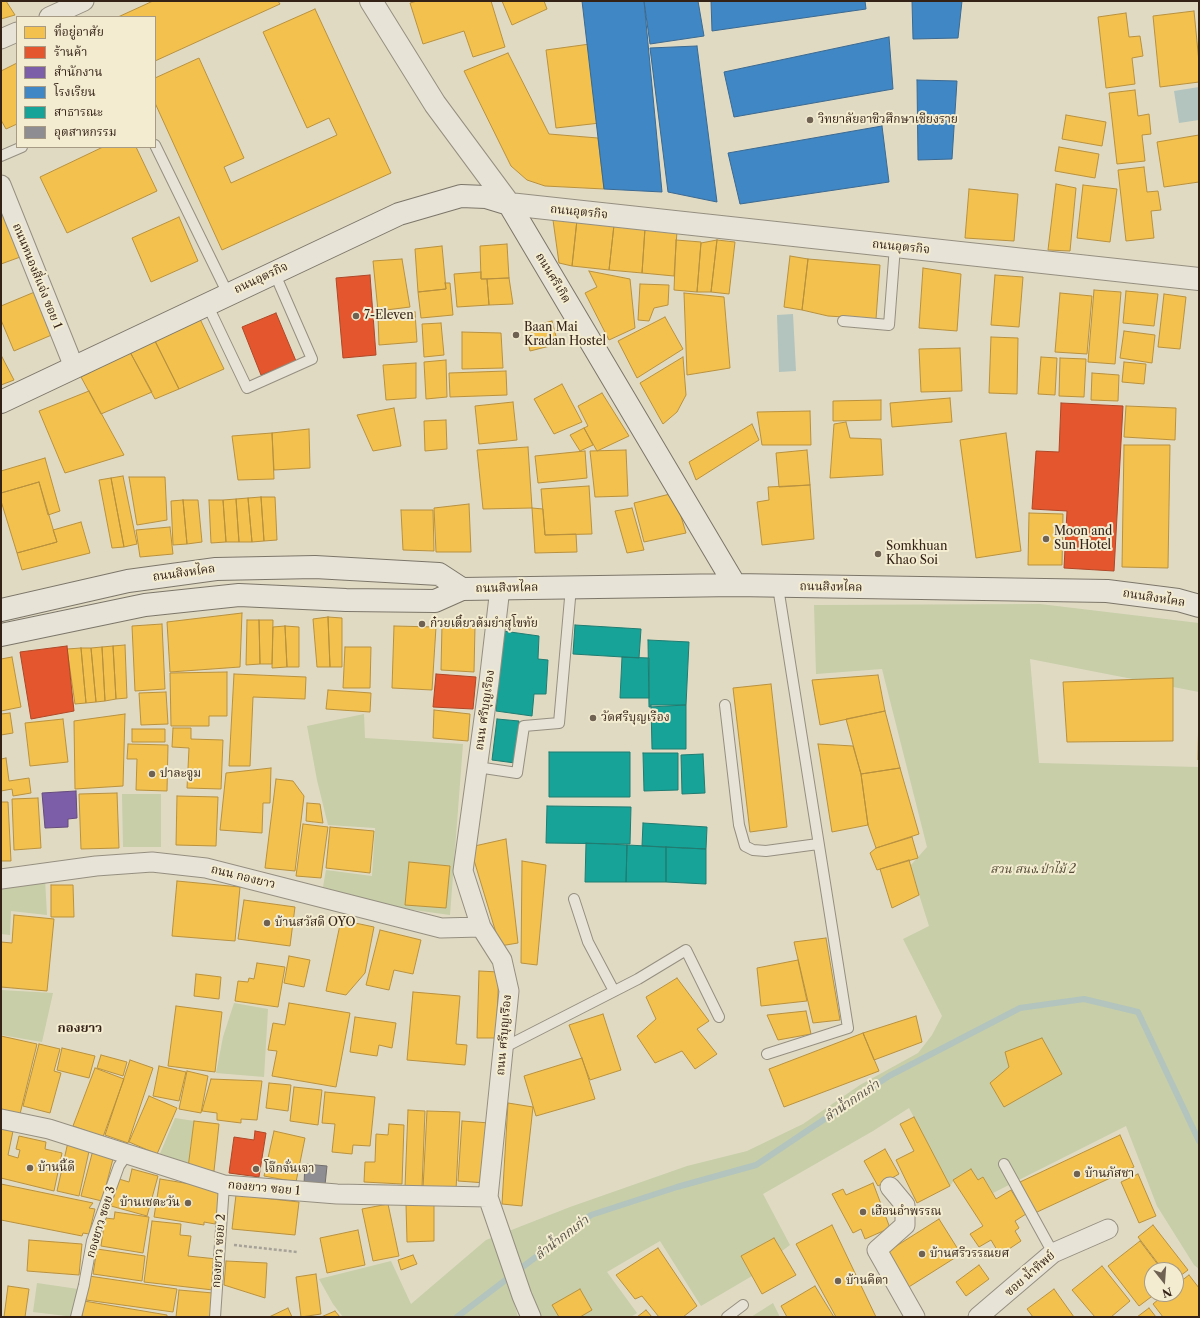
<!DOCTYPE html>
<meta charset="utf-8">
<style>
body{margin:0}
#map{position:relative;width:1200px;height:1318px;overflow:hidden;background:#e0dac3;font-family:"Libre Caslon Text","Noto Serif Thai",serif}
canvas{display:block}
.frame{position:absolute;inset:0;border:2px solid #342217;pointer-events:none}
.legend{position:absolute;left:16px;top:16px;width:140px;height:132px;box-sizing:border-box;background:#f3ecd0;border:1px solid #a79b86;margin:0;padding:5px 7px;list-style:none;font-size:12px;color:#342217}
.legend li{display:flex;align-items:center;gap:8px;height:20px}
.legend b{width:20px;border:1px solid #a79b86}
.north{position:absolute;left:1144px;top:1262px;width:40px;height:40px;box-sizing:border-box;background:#f3ecd0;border:1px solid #a79b86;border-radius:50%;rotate:163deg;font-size:11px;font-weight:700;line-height:16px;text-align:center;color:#342217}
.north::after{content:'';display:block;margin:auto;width:14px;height:18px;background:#706253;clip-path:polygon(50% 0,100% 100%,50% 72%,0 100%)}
</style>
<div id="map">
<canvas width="1200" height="1318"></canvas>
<div class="frame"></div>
<ul class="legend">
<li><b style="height:11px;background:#f2c14e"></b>ที่อยู่อาศัย</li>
<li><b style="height:11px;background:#e4572e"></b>ร้านค้า</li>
<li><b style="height:11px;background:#7b5ea7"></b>สำนักงาน</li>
<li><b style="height:11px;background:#3f88c5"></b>โรงเรียน</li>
<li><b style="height:11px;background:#17a398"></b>สาธารณะ</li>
<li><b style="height:11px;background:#8d8d92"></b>อุตสาหกรรม</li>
</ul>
<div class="north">N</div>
</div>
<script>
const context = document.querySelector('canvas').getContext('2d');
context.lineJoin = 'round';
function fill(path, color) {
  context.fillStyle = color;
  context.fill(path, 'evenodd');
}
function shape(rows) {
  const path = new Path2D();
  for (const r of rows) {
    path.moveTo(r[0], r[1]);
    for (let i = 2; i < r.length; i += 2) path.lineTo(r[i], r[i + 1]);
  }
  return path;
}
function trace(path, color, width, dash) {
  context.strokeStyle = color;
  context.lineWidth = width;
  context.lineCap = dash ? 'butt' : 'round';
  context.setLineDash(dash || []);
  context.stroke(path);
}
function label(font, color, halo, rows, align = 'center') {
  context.font = font + ' "Libre Caslon Text","Noto Serif Thai",serif';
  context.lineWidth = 4;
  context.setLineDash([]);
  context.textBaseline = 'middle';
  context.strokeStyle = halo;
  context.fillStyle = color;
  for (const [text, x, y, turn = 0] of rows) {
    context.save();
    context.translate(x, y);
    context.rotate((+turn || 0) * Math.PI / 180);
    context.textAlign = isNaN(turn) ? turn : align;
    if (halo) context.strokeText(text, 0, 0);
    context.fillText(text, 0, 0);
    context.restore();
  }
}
fill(shape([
 [1040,604,1199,623,1199,692,1030,659,1039,763,1199,767,1199,1269,1194,1265,1157,1206,1126,1126,993,1193,983,1177,978,1180,954,1180,950,1186,909,1108,873,1131,763,1194,790,1245,782,1251,774,1238,742,1256,752,1276,701,1306,660,1241,607,1272,637,1313,631,1317,542,1317,524,1284,511,1292,518,1317,343,1317,333,1304,319,1279,391,1261,411,1304,486,1240,570,1207,687,1166,747,1151,803,1124,860,1085,918,1053,932,1035,942,1016,903,939,929,926,910,866,927,847,882,669,816,674,814,605],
 [364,714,365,738,463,744,450,915,392,907,323,887,326,870,372,876,375,828,328,825,317,780,307,726],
 [122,794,161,794,161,847,123,847],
 [45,879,47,915,11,911,10,935,1,934,1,886],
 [1,990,53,993,42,1042,1,1035],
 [234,1003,268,1009,264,1077,216,1073,223,1037],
 [175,1118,194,1121,188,1168,159,1156],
 [37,1283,78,1289,74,1317,33,1312],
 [773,1303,780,1317,751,1317]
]), '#c7cea8');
fill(shape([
 [1199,87,1199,120,1179,123,1174,91],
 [793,314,796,371,779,372,777,315]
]), '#b2c4bd');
const homes = shape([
 [1,1,6,1,15,15,1,19,1,1],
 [153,1,278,1,280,4,155,61,155,17,118,17,153,1],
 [417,1,491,1,505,47,473,57,464,31,423,44,410,3,417,1],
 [502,1,544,1,547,9,512,25,502,1],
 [315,9,391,173,222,250,155,103,155,78,199,58,244,158,224,167,231,183,337,135,329,118,307,128,263,32,315,9],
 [1194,11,1199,62,1199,82,1160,87,1153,16,1194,11],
 [1126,13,1129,37,1140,36,1143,56,1132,58,1135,84,1106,88,1098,17,1126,13],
 [590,44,600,123,556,128,546,50,590,44],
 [508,53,549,134,598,138,604,189,545,186,527,180,511,166,464,71,508,53],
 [17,63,17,124,6,129,1,120,1,71,17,63],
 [1135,90,1138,116,1149,114,1151,134,1142,135,1145,161,1117,164,1109,93,1135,90],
 [1066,115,1106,122,1102,146,1062,139,1066,115],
 [1199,135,1199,182,1164,187,1157,142,1199,135],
 [103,147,136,147,157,191,67,233,40,177,103,147],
 [1059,147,1099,154,1095,178,1055,171,1059,147],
 [1144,167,1147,192,1158,191,1161,210,1151,211,1154,238,1126,241,1118,170,1144,167],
 [1056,184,1076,188,1070,251,1048,250,1056,184],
 [1083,185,1117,189,1110,242,1077,238,1083,185],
 [969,189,1018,194,1014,241,965,238,969,189],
 [1,207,23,256,1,264,1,207],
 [179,217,198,261,151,282,132,238,179,217],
 [553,220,577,220,572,266,559,263,553,220],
 [577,220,614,225,609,270,572,266,577,220],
 [614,225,645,228,642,273,609,270,614,225],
 [645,229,677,231,674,276,642,273,645,229],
 [676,240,701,242,697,292,674,290,676,240],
 [717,240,711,292,697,292,701,243,717,240],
 [717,240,735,242,729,294,711,292,717,240],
 [507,244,509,278,481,279,480,246,507,244],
 [442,246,446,289,418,292,415,249,442,246],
 [790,256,808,259,802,310,784,307,790,256],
 [402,259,410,307,378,311,373,261,402,259],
 [808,259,880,265,876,319,828,316,802,310,808,259],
 [923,268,961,274,957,331,919,328,923,268],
 [589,271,630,279,635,328,609,340,585,293,597,287,589,271],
 [481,272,481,279,487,279,489,305,457,307,454,274,481,272],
 [995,275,1023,277,1019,327,991,325,995,275],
 [509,278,513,304,489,305,487,279,509,278],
 [445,283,450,283,453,315,421,318,418,292,446,289,445,283],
 [640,284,669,285,668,305,654,308,649,321,638,320,640,284],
 [1094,290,1121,292,1115,364,1088,362,1094,290],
 [37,291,54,334,14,351,1,320,1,306,37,291],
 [1126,291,1158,294,1154,326,1123,323,1126,291],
 [684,293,724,297,730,368,687,375,684,293],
 [1060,293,1092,296,1087,354,1055,352,1060,293],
 [1164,294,1186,297,1180,349,1158,347,1164,294],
 [415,312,417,342,379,345,378,316,415,312],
 [665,317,683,349,637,378,618,341,665,317],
 [200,319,224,369,179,389,155,341,200,319],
 [552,321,558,344,530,351,525,328,552,321],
 [441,323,444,355,424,357,422,324,441,323],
 [1124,331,1155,335,1152,363,1120,358,1124,331],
 [462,332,501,333,503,368,462,369,462,332],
 [991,337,1018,338,1017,394,989,393,991,337],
 [155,341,179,389,155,399,130,352,155,341],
 [960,348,962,391,921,392,919,349,960,348],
 [130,352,152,392,101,414,81,377,130,352],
 [1,355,14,380,1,385,1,355],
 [683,357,686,395,677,412,663,424,640,383,683,357],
 [1041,357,1057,358,1055,395,1038,394,1041,357],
 [1060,358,1086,359,1084,397,1059,396,1060,358],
 [446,360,447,397,426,399,424,362,446,360],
 [1124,362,1146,364,1144,384,1122,382,1124,362],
 [416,363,416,398,386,400,383,365,416,363],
 [506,371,507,395,450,397,449,373,506,371],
 [1092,373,1119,375,1118,401,1091,400,1092,373],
 [562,384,582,422,554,434,534,399,562,384],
 [89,391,124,455,65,473,39,411,89,391],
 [602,393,629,436,597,451,584,428,588,426,578,406,602,393],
 [950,398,952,422,892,427,890,403,950,398],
 [881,400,881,420,833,421,833,401,881,400],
 [513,402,517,440,479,444,475,406,513,402],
 [1126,406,1176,408,1175,440,1124,437,1126,406],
 [394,408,401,446,373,451,357,415,394,408],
 [810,411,811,445,762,445,757,412,810,411],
 [446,420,447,449,425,451,424,421,446,420],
 [846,422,850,438,881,439,883,475,830,478,834,424,846,422],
 [752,424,759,440,696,480,689,462,752,424],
 [584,428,593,445,580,451,570,435,584,428],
 [309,429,310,468,274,470,272,433,309,429],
 [272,433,274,479,238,480,232,436,272,433],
 [1006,433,1021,551,976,558,960,440,1006,433],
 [1124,445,1170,445,1168,568,1122,567,1124,445],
 [528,447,532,508,483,509,477,450,528,447],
 [626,450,628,496,595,497,590,451,626,450],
 [807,450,810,485,779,487,776,453,807,450],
 [585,451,587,478,538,483,535,456,585,451],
 [45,458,60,511,48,515,39,482,1,493,1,471,45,458],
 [123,476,137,544,124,547,111,478,123,476],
 [129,477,165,477,167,520,137,525,129,477],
 [111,478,124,547,112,548,99,480,111,478],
 [39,482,57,542,17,553,1,501,1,493,39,482],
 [810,485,814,539,762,545,757,502,769,500,768,487,810,485],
 [589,486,592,534,545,535,541,489,589,486],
 [674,493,686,533,644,542,634,503,674,493],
 [261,497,264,541,252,542,248,498,261,497],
 [261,497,275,497,277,540,264,541,261,497],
 [248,498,252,542,239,542,236,499,248,498],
 [236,499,239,542,226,542,223,500,236,499],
 [183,500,198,500,202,542,187,544,183,500],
 [183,500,187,544,173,545,171,501,183,500],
 [209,500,223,500,226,542,211,543,209,500],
 [469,504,471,552,436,552,434,508,469,504],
 [532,508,543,509,545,535,576,534,577,552,535,553,532,508],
 [632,508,644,550,627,553,615,511,632,508],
 [401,510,433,510,434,551,403,550,401,510],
 [1029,513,1063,514,1062,565,1028,565,1029,513],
 [81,522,90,553,22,570,17,553,57,542,53,530,81,522],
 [170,527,173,554,140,557,136,530,170,527],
 [242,613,240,667,170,672,167,622,242,613],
 [328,617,342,618,342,667,330,667,328,617],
 [328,617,330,667,317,667,313,619,328,617],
 [247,620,259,620,260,664,246,665,247,620],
 [259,620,273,620,272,664,260,664,259,620],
 [162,624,165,689,135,691,132,626,162,624],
 [442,625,475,626,474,672,441,670,442,625],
 [285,626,299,627,299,667,287,667,285,626],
 [285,626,287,667,272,668,273,627,285,626],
 [394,626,436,627,432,690,392,688,394,626],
 [125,645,127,698,116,699,113,646,125,645],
 [113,646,116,699,105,701,102,647,113,646],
 [102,647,105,701,96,702,91,648,102,647],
 [345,647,371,647,370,688,343,688,345,647],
 [81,648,86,703,75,704,67,649,81,648],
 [81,648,91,648,96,702,86,703,81,648],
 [12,657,21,707,1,711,1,659,12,657],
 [227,672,227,716,209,716,209,726,171,726,170,673,227,672],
 [234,674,306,677,305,699,253,697,250,766,229,766,234,674],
 [878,675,885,711,820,725,812,680,878,675],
 [1173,678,1173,741,1067,742,1063,682,1173,678],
 [771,684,787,827,750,832,733,688,771,684],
 [328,690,371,693,370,712,326,709,328,690],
 [166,692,168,724,141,725,139,693,166,692],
 [1199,707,1199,760,1198,760,1199,707],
 [434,710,470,714,468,741,433,738,434,710],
 [885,711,900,768,861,774,846,719,885,711],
 [10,713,13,733,1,735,1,714,10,713],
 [125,714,123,786,75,789,74,721,125,714],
 [63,719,68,762,30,766,25,723,63,719],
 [173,728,191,728,191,739,223,740,221,789,187,788,189,748,172,747,173,728],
 [132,729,165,729,165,742,132,742,132,729],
 [128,744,168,745,167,791,136,790,137,759,127,759,128,744],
 [818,744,853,746,861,774,868,825,832,832,818,744],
 [6,758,9,781,29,778,31,793,13,796,12,789,1,791,1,759,6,758],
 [271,768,270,803,263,803,262,833,220,830,226,773,271,768],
 [900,768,919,834,876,848,868,825,861,774,900,768],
 [276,779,293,781,304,796,295,871,265,868,276,779],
 [117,793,119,848,81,849,79,794,117,793],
 [177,796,218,797,216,846,176,845,177,796],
 [38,798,41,848,14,850,12,799,38,798],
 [1,802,8,802,11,861,1,861,1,802],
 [307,803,320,804,323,823,306,821,307,803],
 [303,824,328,827,321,878,296,876,303,824],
 [330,827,374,831,370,873,326,868,330,827],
 [912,837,918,858,877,870,870,853,876,848,912,837],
 [506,839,518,943,500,946,470,847,506,839],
 [909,860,919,895,892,908,880,869,909,860],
 [522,861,546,865,537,965,521,963,522,861],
 [409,862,450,866,446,908,405,905,409,862],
 [177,881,240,887,235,941,172,936,177,881],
 [51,885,73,885,74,917,51,917,51,885],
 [244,900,295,907,290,946,238,939,244,900],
 [14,915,54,919,47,991,1,987,1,942,12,943,14,915],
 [341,920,374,927,365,973,346,995,326,991,341,920],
 [380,930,421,940,413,974,394,970,389,990,366,985,380,930],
 [826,938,840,1020,813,1023,794,942,826,938],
 [289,956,310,960,304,987,284,983,289,956],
 [798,960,807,1001,761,1006,757,968,798,960],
 [257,963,285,967,278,1007,235,1001,238,981,248,982,249,978,254,979,257,963],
 [479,971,499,972,496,1038,477,1038,479,971],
 [196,974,221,977,219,999,194,996,196,974],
 [677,978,709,1021,697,1029,717,1054,695,1069,682,1051,655,1063,637,1036,656,1019,646,997,677,978],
 [413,992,460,996,456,1044,467,1045,465,1065,407,1060,413,992],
 [289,1003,350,1013,336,1087,272,1076,277,1051,268,1050,273,1023,285,1025,289,1003],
 [176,1006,222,1012,215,1072,168,1066,176,1006],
 [806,1011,811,1034,778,1040,767,1015,806,1011],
 [603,1014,621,1070,590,1080,569,1025,603,1014],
 [916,1016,922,1042,874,1060,863,1033,916,1016],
 [355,1017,396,1023,392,1048,379,1045,377,1056,350,1052,355,1017],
 [863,1033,879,1071,784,1107,769,1069,863,1033],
 [1,1036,37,1044,20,1114,1,1109,1,1036],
 [1042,1038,1062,1074,1004,1107,990,1083,1009,1067,1005,1052,1042,1038],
 [39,1044,60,1049,54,1071,61,1073,50,1113,23,1106,39,1044],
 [62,1048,95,1056,89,1078,57,1070,62,1048],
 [101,1055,127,1062,123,1076,97,1068,101,1055],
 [582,1058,595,1099,536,1116,524,1076,582,1058],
 [130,1060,153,1068,128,1143,105,1135,130,1060],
 [159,1066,186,1072,179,1101,153,1096,159,1066],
 [95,1068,124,1079,103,1137,73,1126,95,1068],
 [187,1071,208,1076,201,1113,179,1109,187,1071],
 [211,1079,262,1081,257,1120,241,1119,241,1123,217,1120,217,1113,202,1111,211,1079],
 [269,1083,291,1085,288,1111,266,1108,269,1083],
 [294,1087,322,1090,318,1125,290,1121,294,1087],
 [325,1092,375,1097,370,1146,353,1145,352,1154,332,1152,335,1124,322,1123,325,1092],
 [149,1096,177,1108,157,1154,129,1142,149,1096],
 [508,1103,533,1107,522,1206,502,1204,508,1103],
 [408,1110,425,1111,422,1188,405,1187,408,1110],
 [427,1111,460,1112,456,1190,423,1188,427,1111],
 [914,1117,950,1186,917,1203,896,1160,914,1151,900,1124,914,1117],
 [194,1121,219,1124,214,1171,188,1168,194,1121],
 [462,1121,490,1123,486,1183,458,1181,462,1121],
 [389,1124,404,1125,402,1184,364,1182,365,1162,375,1162,376,1134,388,1135,389,1124],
 [1,1129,13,1131,8,1155,18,1158,20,1150,16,1149,19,1136,46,1142,45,1149,62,1153,54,1191,1,1178,1,1129],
 [274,1131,305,1138,296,1182,264,1176,274,1131],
 [1120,1135,1134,1167,1035,1213,1020,1182,1120,1135],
 [68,1142,90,1147,79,1196,57,1191,68,1142],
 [885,1149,899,1174,878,1186,864,1161,885,1149],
 [93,1150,114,1155,102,1201,81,1196,93,1150],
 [132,1169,158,1176,147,1216,111,1206,119,1179,129,1182,132,1169],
 [971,1169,978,1180,983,1177,996,1199,1011,1190,1026,1214,1015,1221,1019,1228,1015,1231,1021,1241,1000,1255,991,1240,979,1247,970,1234,983,1226,953,1180,971,1169],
 [1138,1174,1156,1216,1139,1223,1121,1182,1138,1174],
 [160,1179,221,1189,215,1224,204,1222,204,1225,154,1217,160,1179],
 [873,1183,890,1228,865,1239,861,1229,853,1233,832,1194,843,1189,846,1195,873,1183],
 [1,1184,93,1203,89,1208,95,1209,89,1234,83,1233,82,1236,1,1220,1,1184],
 [236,1195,299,1202,295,1235,232,1229,236,1195],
 [388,1204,399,1256,373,1261,362,1209,388,1204],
 [406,1204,434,1204,434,1241,407,1242,406,1204],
 [115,1212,149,1217,143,1253,101,1246,105,1218,114,1219,115,1212],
 [939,1219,961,1254,904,1290,882,1255,939,1219],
 [152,1221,181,1224,180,1235,191,1236,188,1256,217,1259,213,1290,144,1282,152,1221],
 [832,1225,876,1317,836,1317,796,1244,832,1225],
 [1153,1225,1188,1270,1176,1279,1176,1270,1163,1270,1138,1237,1153,1225],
 [358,1230,365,1265,327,1273,320,1238,358,1230],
 [774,1238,796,1275,762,1294,741,1256,774,1238],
 [29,1240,82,1244,79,1275,27,1271,29,1240],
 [1140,1241,1162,1270,1152,1270,1152,1294,1155,1294,1139,1306,1108,1266,1140,1241],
 [658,1248,697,1306,683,1317,659,1317,642,1296,635,1299,616,1275,658,1248],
 [97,1249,145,1256,142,1281,93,1274,97,1249],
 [413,1255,417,1264,401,1270,398,1260,413,1255],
 [226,1261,267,1263,265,1298,224,1285,226,1261],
 [979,1265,989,1279,966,1296,956,1282,979,1265],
 [1102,1266,1130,1301,1111,1317,1095,1317,1072,1290,1102,1266],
 [316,1274,321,1314,301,1317,296,1277,316,1274],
 [1189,1275,1199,1288,1199,1317,1163,1317,1153,1304,1165,1294,1176,1294,1176,1285,1189,1275],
 [89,1276,177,1289,173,1312,86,1300,89,1276],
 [8,1286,29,1289,25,1317,4,1317,8,1286],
 [815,1286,834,1317,787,1317,781,1306,815,1286],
 [580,1289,592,1310,580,1317,559,1317,552,1305,580,1289],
 [1054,1289,1074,1317,1033,1317,1027,1309,1054,1289],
 [179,1290,213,1293,210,1317,176,1317,179,1290],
 [84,1301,167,1315,167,1317,82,1317,84,1301],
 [288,1308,292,1317,269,1317,288,1308],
 [1149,1308,1156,1317,1137,1317,1149,1308],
 [646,1310,652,1317,637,1317,646,1310],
 [335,1311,340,1317,321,1317,335,1311]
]);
fill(homes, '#f2c14e');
trace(homes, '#b9913e', 1);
const shops = shape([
 [370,275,376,355,343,358,336,278,370,275],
 [276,313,296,361,261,375,242,327,276,313],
 [1061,403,1123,406,1114,571,1064,568,1067,511,1032,509,1036,451,1059,452,1061,403],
 [67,646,74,711,31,719,20,652,67,646],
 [436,674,476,677,473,709,433,707,436,674],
 [255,1131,266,1133,259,1177,229,1173,234,1137,254,1140,255,1131]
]);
fill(shops, '#e4572e');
trace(shops, '#af4727', 1);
const offices = shape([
 [76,791,77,818,68,819,68,827,45,828,42,793,76,791]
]);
fill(offices, '#7b5ea7');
trace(offices, '#664c7c', 1);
const schools = shape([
 [582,1,644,1,662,192,604,189,582,1],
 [644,1,698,1,704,36,650,44,644,1],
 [711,1,865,1,866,9,712,31,711,1],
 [912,1,962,1,958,38,913,39,912,1],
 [889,37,893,89,734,117,724,72,889,37],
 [697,46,717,202,668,192,650,48,697,46],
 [917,80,957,81,952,159,918,160,917,80],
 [882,126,889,182,740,204,728,153,882,126]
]);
fill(schools, '#3f88c5');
trace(schools, '#3c6991', 1);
const public = shape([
 [575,625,641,629,639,658,573,654,575,625],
 [503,631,539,636,538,659,548,660,546,694,534,694,532,716,496,711,503,631],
 [648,640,689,642,686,705,649,707,648,640],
 [622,657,649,658,649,698,620,698,622,657],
 [651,705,686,705,686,749,652,749,651,705],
 [497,719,519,721,515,763,492,760,497,719],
 [549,752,630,752,630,797,549,797,549,752],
 [643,753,678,753,678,790,644,791,643,753],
 [703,754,705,793,682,794,681,755,703,754],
 [547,806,631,807,630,844,546,843,547,806],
 [643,823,707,827,706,849,642,846,643,823],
 [586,843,627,845,626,882,585,882,586,843],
 [627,845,666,847,666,882,626,882,627,845],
 [666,847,706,849,706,884,666,882,666,847]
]);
fill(public, '#17a398');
trace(public, '#207c71', 1);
const industry = shape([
 [305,1164,327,1166,325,1185,304,1184,305,1164]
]);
fill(industry, '#8d8d92');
trace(industry, '#726d6d', 1);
trace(shape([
 [457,1317,591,1215,677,1187,756,1165,889,1076,1020,1008,1084,999,1138,1012,1199,1141]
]), '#b2c4bd', 6);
const service = shape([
 [155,145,228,294],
 [1,156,22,147],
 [207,304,247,388,312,359,274,272],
 [843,321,889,325,895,246],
 [725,705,739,825,745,846,753,850,766,851,818,844],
 [477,767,517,773,524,726,559,723,571,587],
 [574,899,588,942,614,991],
 [503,1048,638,979,686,950,719,1017],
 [767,1054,848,1028,778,587],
 [1004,1164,1053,1253],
 [76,1317,84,1285,92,1241,119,1166,128,1153],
 [215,1317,224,1185],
 [727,1317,743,1305]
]);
const minor = shape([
 [49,17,84,1],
 [1,39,17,32],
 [1,185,74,367],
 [500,588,489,682,463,871,481,927,502,960,509,991,488,1197,522,1296,531,1317],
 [1,879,96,866,152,862,206,868,441,928,481,927],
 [1,1119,49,1129,224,1185,337,1194,488,1197],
 [890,1187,905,1205,905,1225,877,1250,915,1317],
 [978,1317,1053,1253,1108,1229]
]);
const tertiary = shape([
 [371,1,435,104,509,204,1199,279]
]);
const secondary = shape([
 [1,402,399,214,461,196,486,197,509,204,735,585],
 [1,610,128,581,216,569,315,567,439,574,462,589],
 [1,635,145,605,239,595,346,600,435,601,462,589,735,585,1107,591,1178,600,1199,606]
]);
trace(service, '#958f80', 12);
trace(minor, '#958f80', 21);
trace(tertiary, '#958f80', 24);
trace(secondary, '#7c7669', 24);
trace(shape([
 [234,1245,297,1252]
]), '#a6a298', 2.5, [3, 2]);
trace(service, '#e7e3d7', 10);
trace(minor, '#e7e3d7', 19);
trace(tertiary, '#e7e3d7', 22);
trace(secondary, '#e7e3d7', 22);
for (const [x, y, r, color] of [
 [810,120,4,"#706253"],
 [356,316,4,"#706253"],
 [516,335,4,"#706253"],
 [1046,539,4,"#706253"],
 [878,554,4,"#706253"],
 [422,624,4,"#706253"],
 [593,718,4,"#706253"],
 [152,774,4,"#706253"],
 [267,923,4,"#706253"],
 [30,1168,4,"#706253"],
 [256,1169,4,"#706253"],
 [1077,1174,4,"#706253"],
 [188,1203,4,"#706253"],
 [863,1212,4,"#706253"],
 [922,1254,4,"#706253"],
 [838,1281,4,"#706253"]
]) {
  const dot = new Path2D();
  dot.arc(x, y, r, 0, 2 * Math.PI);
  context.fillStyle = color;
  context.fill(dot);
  trace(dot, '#f3ecd0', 1.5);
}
label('12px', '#342217', '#f3ecd0', [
 ["วิทยาลัยอาชีวศึกษาเชียงราย",818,120],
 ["7-Eleven",364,316],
 ["Baan Mai",524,328],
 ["Kradan Hostel",524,342],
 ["Moon and",1054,532],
 ["Sun Hotel",1054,546],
 ["Somkhuan",886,547],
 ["Khao Soi",886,561],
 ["ก๋วยเตี๋ยวต้มยำสุโขทัย",430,624],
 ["วัดศรีบุญเรือง",601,718],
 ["ปาละจูม",160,774],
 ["บ้านสวัสดี OYO",275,923],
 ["บ้านนี้ดี",38,1168],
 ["โจ๊กจั่นเจา",264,1169],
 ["บ้านภัสชา",1085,1174],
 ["บ้านเชตะวัน",180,1203,"right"],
 ["เฮือนอำพรรณ",871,1212],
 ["บ้านศรีวรรณยศ",930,1254],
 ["บ้านคีตา",846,1281]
], 'left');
label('12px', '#342217', '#f3ecd0', [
 ["ถนนอุตรกิจ",579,212,6],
 ["ถนนอุตรกิจ",901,247,6],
 ["ถนนหนองสี่แจ่ง ซอย 1",37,276,68],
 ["ถนนอุตรกิจ",261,278,-25],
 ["ถนนศรีเกิด",553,278,59],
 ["ถนนสิงหไคล",184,573,-8],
 ["ถนนสิงหไคล",831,587,1],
 ["ถนนสิงหไคล",507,588,-1],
 ["ถนนสิงหไคล",1154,598,9],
 ["ถนน ศรีบุญเรือง",485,710,-82],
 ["ถนน กองยาว",243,877,14],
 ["ถนน ศรีบุญเรือง",504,1035,-85],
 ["กองยาว ซอย 1",264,1188,5],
 ["กองยาว ซอย 3",101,1222,-73],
 ["กองยาว ซอย 2",219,1251,-86],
 ["ซอย น้ำทิพย์",1030,1274,-41]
]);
label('italic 12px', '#544a36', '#f3ecd0', [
 ["สวน สนง.ป่าไม้ 2",1033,870]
]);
label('bold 13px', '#342217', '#f3ecd0', [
 ["กองยาว",80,1028]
]);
label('italic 13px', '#545048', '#f3ecd0', [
 ["ลำน้ำกกเก่า",852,1101,-34],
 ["ลำน้ำกกเก่า",562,1238,-37]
]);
</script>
